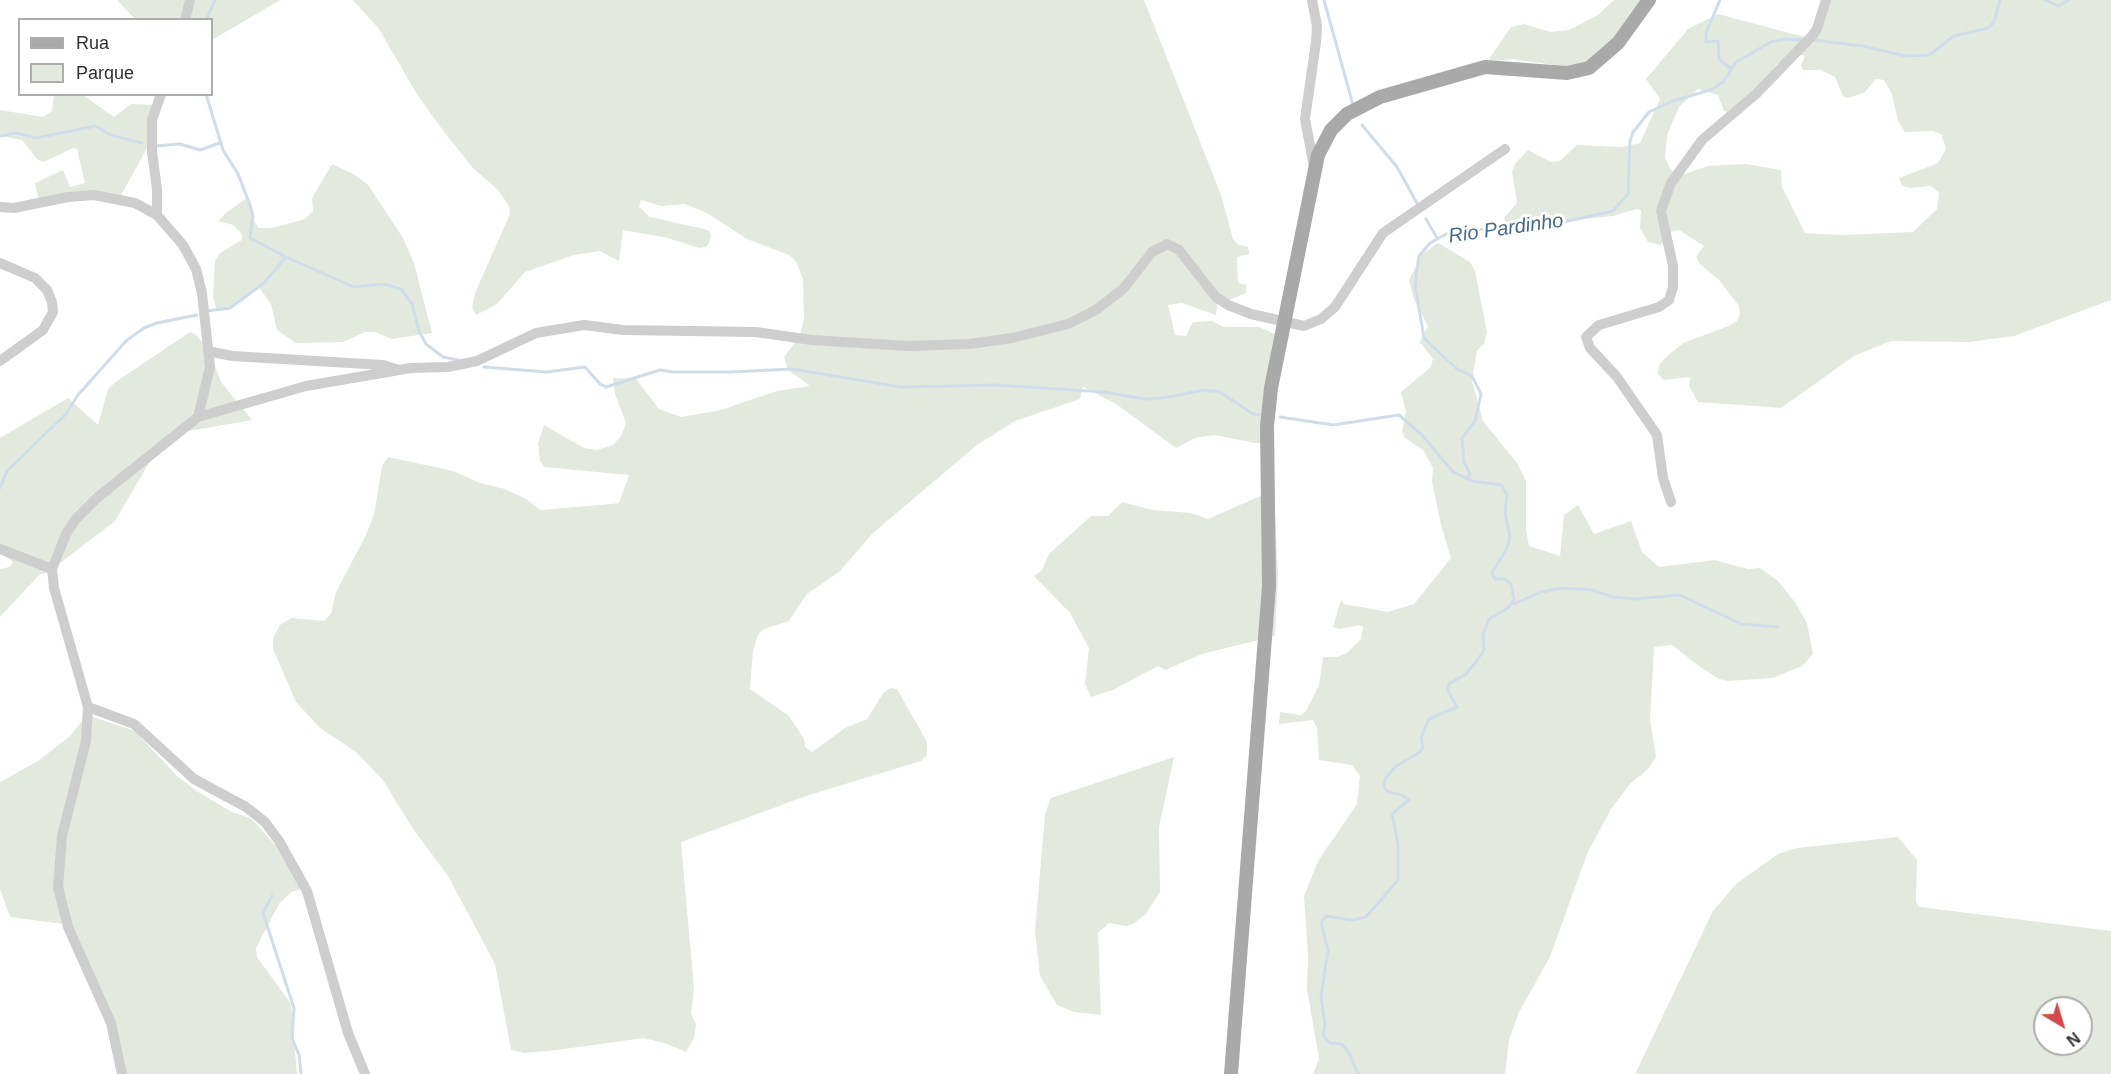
<!DOCTYPE html>
<style>
body{margin:0}
#map{position:relative;width:2111px;height:1074px;overflow:hidden;background:#fff;font-family:Arial,sans-serif}
canvas{display:block}
.legend{position:absolute;left:18px;top:18px;width:195px;height:78px;box-sizing:border-box;background:#fff;border:2px solid #adadad;margin:0;padding:8px 10px;list-style:none;font-size:18px;color:#313131}
.legend li{display:flex;align-items:center;gap:12px;height:30px}
.legend b{width:30px;border:2px solid #adadad}
.north{position:absolute;left:2033px;top:996px;width:60px;height:60px;box-sizing:border-box;background:#fff;border:2px solid #adadad;border-radius:50%;rotate:142deg;font-size:16px;font-weight:700;line-height:24px;text-align:center;color:#313131}
.north::after{content:'';display:block;margin:auto;width:21px;height:27px;background:#d14b4a;clip-path:polygon(50% 0,100% 100%,50% 72%,0 100%)}
</style>
<div id="map">
<canvas width="2111" height="1074"></canvas>
<ul class="legend">
<li><b style="height:8px;background:#a9a9a9"></b>Rua</li>
<li><b style="height:16px;background:#e3e9de"></b>Parque</li>
</ul>
<div class="north">N</div>
</div>
<script>
const context = document.querySelector('canvas').getContext('2d');
context.lineJoin = 'round';
function fill(path, color) {
  context.fillStyle = color;
  context.fill(path, 'evenodd');
}
function shape(rows) {
  const path = new Path2D();
  for (const r of rows) {
    path.moveTo(r[0], r[1]);
    for (let i = 2; i < r.length; i += 2) path.lineTo(r[i], r[i + 1]);
  }
  return path;
}
function trace(path, color, width, dash) {
  context.strokeStyle = color;
  context.lineWidth = width;
  context.lineCap = dash ? 'butt' : 'round';
  context.setLineDash(dash || []);
  context.stroke(path);
}
function label(font, color, halo, rows, align = 'center') {
  context.font = font + ' Arial,sans-serif';
  context.lineWidth = 6;
  context.setLineDash([]);
  context.textBaseline = 'middle';
  context.strokeStyle = halo;
  context.fillStyle = color;
  for (const [text, x, y, turn = 0] of rows) {
    context.save();
    context.translate(x, y);
    context.rotate((+turn || 0) * Math.PI / 180);
    context.textAlign = isNaN(turn) ? turn : align;
    if (halo) context.strokeText(text, 0, 0);
    context.fillText(text, 0, 0);
    context.restore();
  }
}
fill(shape([
 [117,0,280,0,212,40,212,20,135,19],
 [353,0,1144,0,1221,195,1233,239,1239,245,1248,247,1249,254,1237,257,1238,283,1246,285,1246,293,1225,302,1218,300,1216,315,1182,303,1168,305,1175,335,1186,336,1193,322,1212,321,1224,327,1259,327,1284,338,1270,443,1255,443,1214,435,1195,438,1176,448,1116,404,1083,387,1080,399,1015,421,977,445,873,533,839,572,807,594,789,621,764,629,758,635,753,651,750,689,789,716,804,739,805,747,812,752,845,728,867,719,884,692,891,688,897,689,927,742,927,755,921,761,806,796,681,842,694,989,691,1014,696,1024,694,1038,686,1052,664,1043,643,1038,557,1050,524,1053,511,1050,495,964,448,876,413,829,383,780,356,752,320,728,296,702,273,649,273,638,280,625,291,618,324,621,331,614,336,592,365,537,374,515,382,466,388,457,453,471,480,483,505,489,526,499,541,510,611,504,619,503,629,475,544,467,540,461,538,443,544,425,584,448,597,450,613,445,621,436,626,423,615,394,613,378,636,379,659,409,681,417,721,410,777,391,810,386,788,370,784,357,799,337,804,319,803,279,796,261,789,255,747,239,707,213,685,204,661,206,641,200,639,207,650,217,708,230,711,235,709,243,706,247,699,248,668,238,623,230,619,261,600,251,574,255,525,272,496,305,476,315,472,307,475,293,510,214,509,206,499,191,473,168,445,133,418,96,379,29],
 [1614,0,1654,0,1591,63,1569,67,1512,59,1487,62,1511,27,1524,24,1551,32,1569,30,1598,15],
 [1824,0,2111,0,2111,300,2014,336,1969,342,1891,341,1854,356,1781,408,1698,402,1689,386,1690,377,1664,380,1658,374,1659,365,1664,359,1683,343,1729,326,1737,321,1740,314,1739,306,1719,280,1700,264,1696,257,1704,246,1679,230,1669,232,1661,245,1648,242,1640,228,1641,210,1637,209,1613,216,1548,223,1506,222,1504,218,1517,203,1512,172,1515,164,1528,150,1551,162,1560,161,1577,145,1622,147,1640,143,1660,99,1646,79,1688,29,1718,14,1812,39],
 [1792,53,1805,56,1801,65,1803,70,1821,70,1835,77,1843,96,1847,98,1864,93,1876,79,1884,80,1892,94,1898,121,1905,132,1933,131,1941,134,1946,149,1938,163,1899,178,1902,186,1910,188,1931,186,1939,193,1937,209,1913,232,1842,235,1805,233,1782,187,1781,170,1746,164,1708,166,1682,175,1671,170,1665,158,1667,135,1679,107,1698,89,1718,95,1724,111,1729,112,1773,77,1775,66],
 [54,95,83,95,114,117,131,104,156,105,157,124,150,143,117,202,74,198,40,206,35,183,63,170,70,187,85,183,77,149,73,148,44,162,38,160,22,140,0,136,0,110,43,117,52,111],
 [332,164,355,175,368,185,403,238,414,263,432,333,392,339,375,332,365,332,343,342,296,343,277,330,271,304,258,286,233,307,224,310,216,308,213,296,215,261,220,253,242,240,242,234,233,225,218,221,226,213,247,198,255,223,259,228,272,228,305,219,313,211,312,198],
 [1438,243,1470,262,1475,271,1487,332,1484,344,1477,350,1472,381,1483,421,1517,463,1526,481,1526,530,1529,546,1560,556,1564,515,1578,505,1594,534,1631,521,1642,552,1659,567,1715,560,1748,569,1760,568,1778,581,1795,602,1807,623,1813,654,1802,666,1773,678,1728,681,1719,679,1699,666,1672,645,1654,647,1650,720,1656,757,1648,769,1631,783,1611,809,1587,854,1550,957,1519,1012,1509,1040,1505,1074,1313,1074,1319,1059,1307,989,1308,955,1304,896,1318,861,1357,804,1360,776,1352,765,1319,760,1317,728,1313,720,1279,724,1280,712,1301,715,1306,711,1319,685,1323,657,1337,657,1347,653,1361,639,1363,627,1360,625,1340,629,1333,627,1341,600,1344,604,1388,612,1414,604,1451,558,1441,525,1432,481,1433,468,1423,450,1405,438,1402,432,1406,412,1401,392,1431,367,1433,359,1420,342,1428,326,1414,300,1409,280,1422,254],
 [190,332,195,334,208,348,221,382,252,420,183,432,149,463,115,521,47,573,40,574,0,617,0,569,10,567,13,562,0,553,0,438,68,398,98,425,108,389,117,381],
 [1274,490,1278,576,1275,636,1202,654,1165,670,1158,666,1113,690,1091,697,1085,684,1089,648,1070,613,1034,576,1042,570,1049,554,1091,516,1108,516,1122,502,1153,510,1191,513,1208,519],
 [87,715,135,731,177,776,195,790,230,811,252,819,284,855,304,888,291,892,279,904,256,948,257,957,291,1004,297,1074,118,1074,112,1034,63,924,10,917,0,889,0,782,38,761,70,736],
 [1174,757,1159,827,1160,892,1146,914,1133,924,1126,926,1109,923,1098,933,1101,1015,1074,1012,1057,1005,1040,976,1035,931,1045,814,1051,798],
 [1898,837,1917,860,1916,902,1920,907,2111,931,2111,1074,1635,1074,1713,911,1736,884,1778,854,1797,848],
 [2045,1008,2081,1008,2081,1044,2045,1044]
]), '#e3e9de');
trace(shape([
 [1324,0,1353,105],
 [1720,0,1706,33,1706,42,1718,41,1719,59,1731,69],
 [2045,0,2058,6,2069,0],
 [206,20,215,0],
 [1812,40,1863,46,1905,56,1929,55,1954,36,1988,28,1994,22,2000,0],
 [206,94,223,150,238,174,250,205,253,216,250,238,286,257,354,287,384,284,401,289,412,304,419,331,426,344,443,357,458,360],
 [1362,125,1397,167,1418,205],
 [0,136,16,133,37,138,95,126,111,135,142,143],
 [155,146,180,144,200,150,220,143],
 [1426,219,1437,238],
 [207,311,230,308,263,284,286,257],
 [484,367,547,372,585,367,600,384,606,387,660,370,673,372,731,372,792,369,901,387,997,385,1104,392,1145,399,1163,398,1204,390,1220,392,1253,414,1263,415],
 [1280,417,1333,425,1399,415,1423,436,1453,472,1472,481,1501,485,1507,495,1505,512,1510,538,1506,550,1492,573,1495,579,1505,579,1511,584,1514,600,1508,608,1489,619,1483,635,1484,650,1478,659,1466,674,1449,684,1448,691,1457,707,1429,719,1421,738,1423,747,1420,752,1396,766,1385,779,1384,787,1388,792,1402,795,1409,800,1392,814,1398,845,1398,880,1366,917,1352,920,1326,916,1321,922,1328,950,1321,997,1325,1024,1323,1035,1330,1043,1342,1044,1349,1053,1358,1074],
 [1468,478,1470,474,1464,462,1462,438,1475,421,1481,394,1472,376,1457,369,1424,338,1415,285,1419,256,1430,243,1450,232,1554,224,1613,211,1628,194,1630,141,1633,132,1649,112,1670,102,1713,89,1723,82,1736,62,1771,42,1785,39,1803,40],
 [0,488,7,471,66,414,78,395,126,341,144,328,157,323,197,315],
 [1514,604,1541,592,1563,588,1592,590,1613,597,1634,599,1680,595,1741,624,1778,627],
 [272,896,263,913,294,1008,292,1038,299,1055,301,1074]
]), '#d0dde9', 3);
trace(shape([
 [1312,0,1317,26,1316,42,1305,119,1314,167],
 [185,20,190,0],
 [0,207,14,208,68,197,94,195,135,203,157,215,183,245,196,269,202,293,210,367,198,417],
 [157,215,157,189,152,152,152,120,161,94],
 [0,263,35,278,47,290,52,302,53,312,43,330,0,361],
 [208,351,232,356,383,365,399,370],
 [1671,502,1663,478,1657,435,1617,377,1590,348,1586,337,1599,325,1659,307,1669,300,1673,287,1673,266,1661,211,1671,183,1702,140,1756,94,1812,36,1817,29,1826,0],
 [0,549,52,569],
 [88,707,134,724,194,779,246,807,265,822,279,841,307,891,348,1033,365,1074],
 [122,1074,111,1023,68,927,58,887,62,836,86,741,88,707,54,588,52,569,66,534,75,520,98,497,198,417,306,386,411,368,448,367,477,361,536,333,584,325,623,330,756,332,812,340,908,346,969,344,1012,338,1068,324,1096,310,1124,288,1152,252,1167,244,1179,250,1216,297,1228,305,1251,314,1304,326,1321,319,1335,307,1383,233,1505,149]
]), '#cecece', 10);
trace(shape([
 [1231,1074,1269,586,1267,426,1271,388,1318,155,1331,130,1347,114,1380,97,1485,67,1567,73,1589,68,1618,43,1649,0]
]), '#a9a9a9', 14);
label('italic 20px', '#486b8a', '#fff', [
 ["Rio Pardinho",1506,229,-8]
]);
</script>
